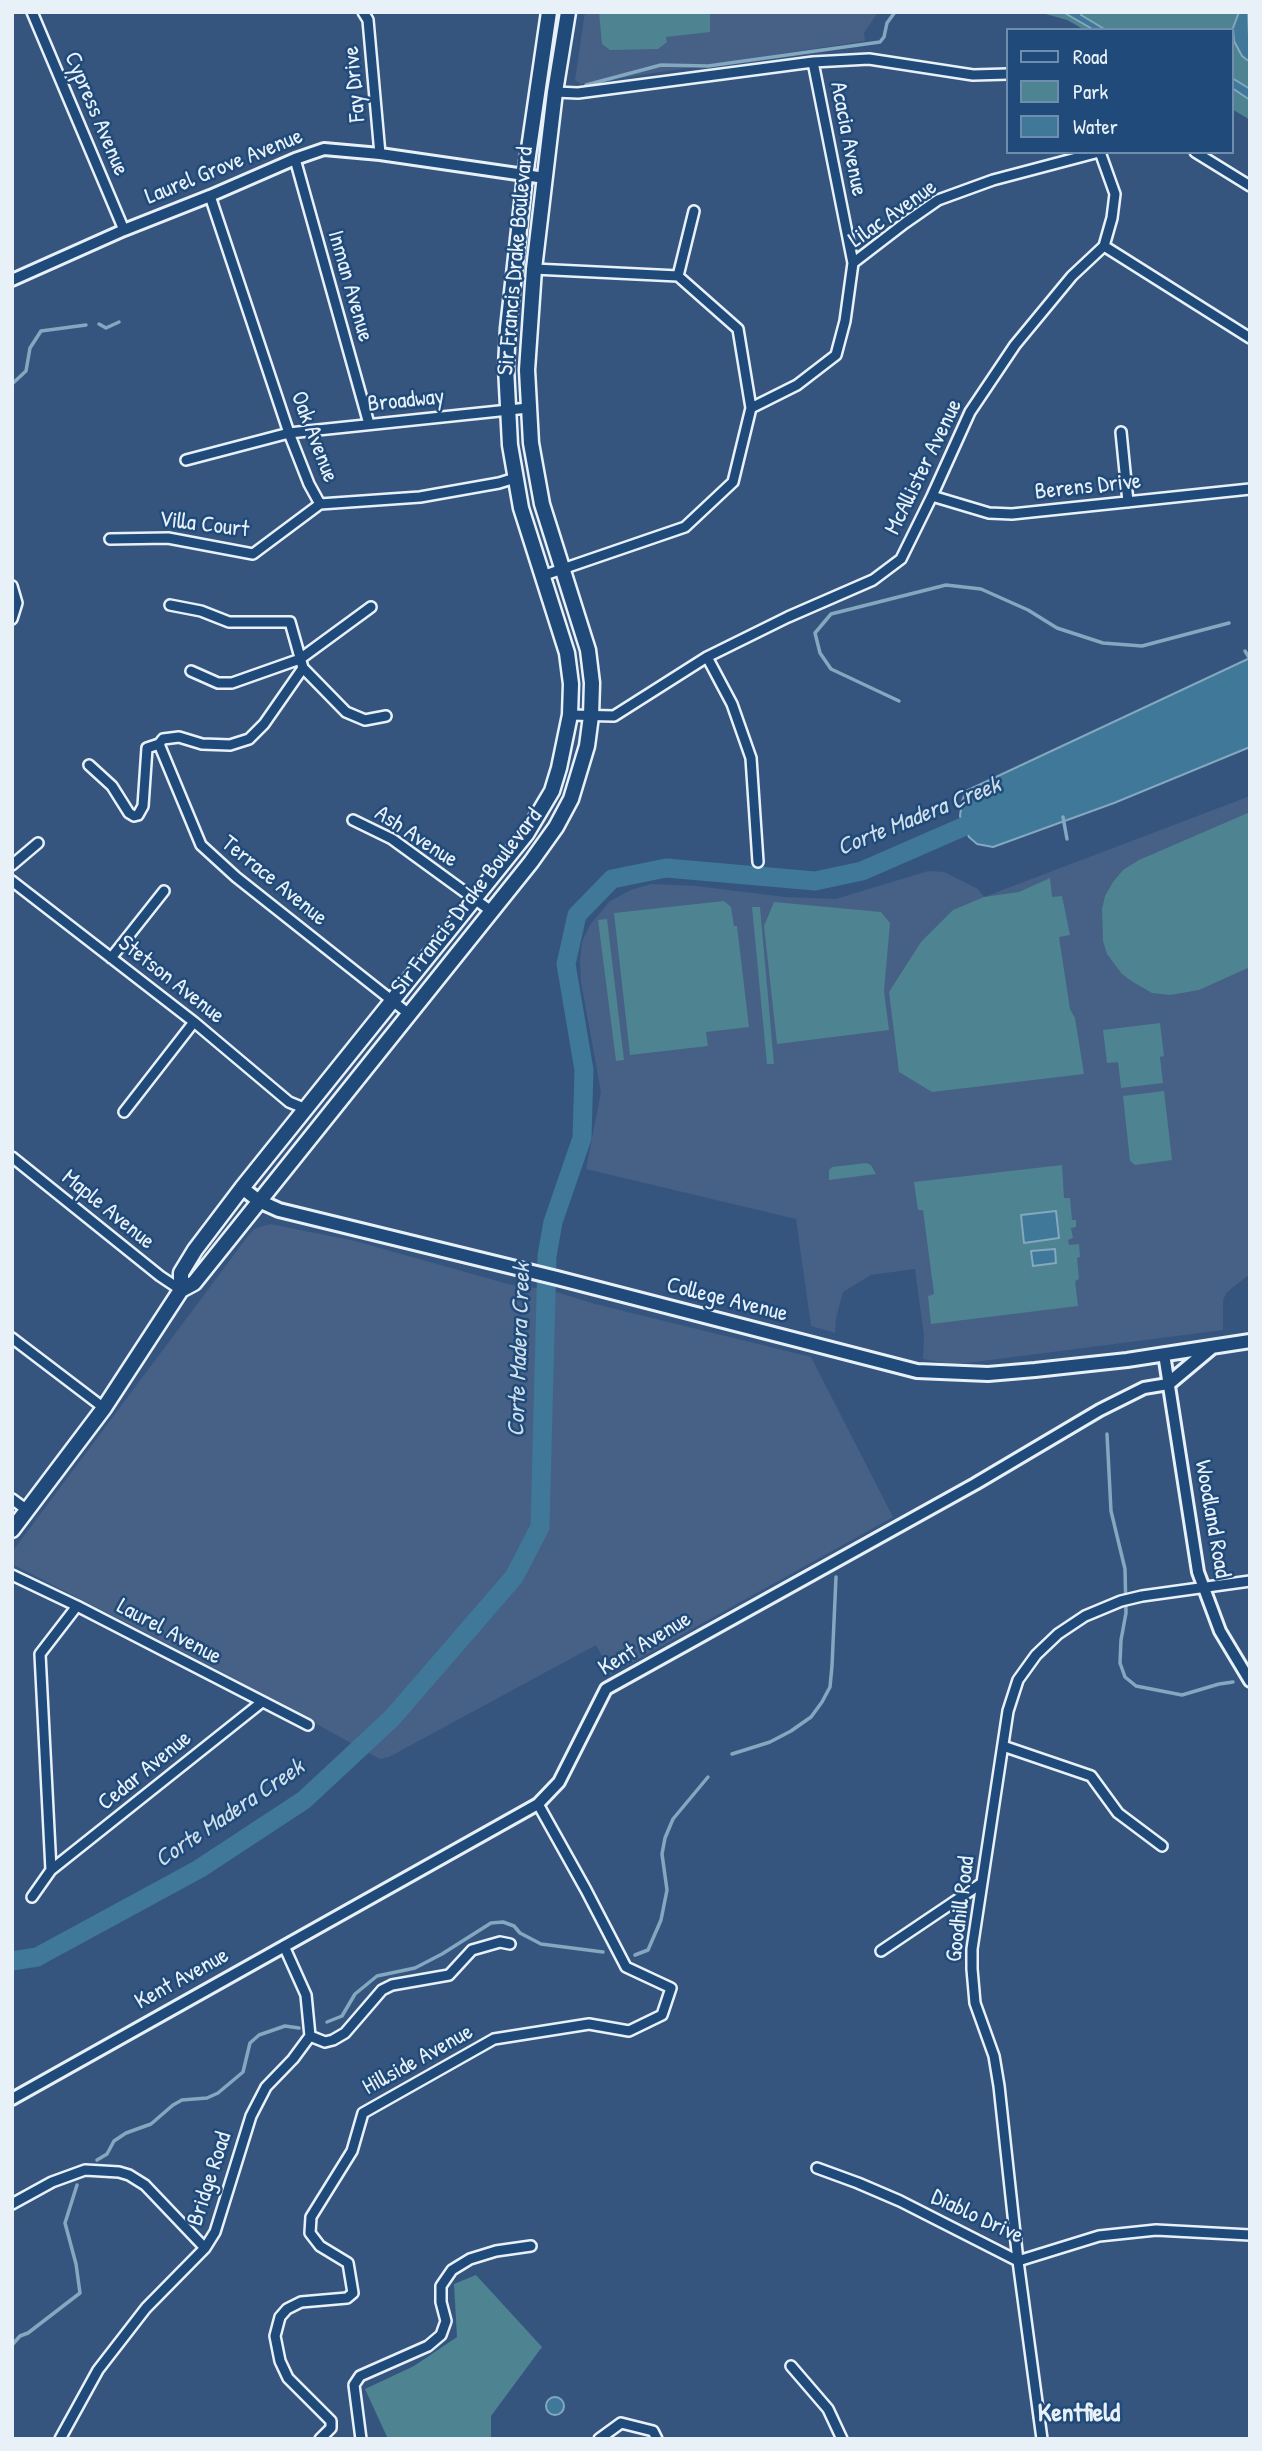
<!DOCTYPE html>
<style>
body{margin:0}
#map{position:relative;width:1262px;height:2451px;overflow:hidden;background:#35557f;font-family:"Patrick Hand",sans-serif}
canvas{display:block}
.frame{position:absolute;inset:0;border:14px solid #e8f1f8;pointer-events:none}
.legend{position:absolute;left:1006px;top:28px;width:228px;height:126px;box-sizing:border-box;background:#1f4a7a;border:2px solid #6f8dac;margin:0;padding:9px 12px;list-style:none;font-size:21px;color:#e8f1f8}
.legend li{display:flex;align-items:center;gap:14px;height:35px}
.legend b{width:35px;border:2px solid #6f8dac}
</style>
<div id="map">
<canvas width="1262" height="2451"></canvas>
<div class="frame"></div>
<ul class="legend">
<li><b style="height:9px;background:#1f4a7a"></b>Road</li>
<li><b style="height:19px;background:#4e8391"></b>Park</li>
<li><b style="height:19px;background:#3f7899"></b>Water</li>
</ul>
</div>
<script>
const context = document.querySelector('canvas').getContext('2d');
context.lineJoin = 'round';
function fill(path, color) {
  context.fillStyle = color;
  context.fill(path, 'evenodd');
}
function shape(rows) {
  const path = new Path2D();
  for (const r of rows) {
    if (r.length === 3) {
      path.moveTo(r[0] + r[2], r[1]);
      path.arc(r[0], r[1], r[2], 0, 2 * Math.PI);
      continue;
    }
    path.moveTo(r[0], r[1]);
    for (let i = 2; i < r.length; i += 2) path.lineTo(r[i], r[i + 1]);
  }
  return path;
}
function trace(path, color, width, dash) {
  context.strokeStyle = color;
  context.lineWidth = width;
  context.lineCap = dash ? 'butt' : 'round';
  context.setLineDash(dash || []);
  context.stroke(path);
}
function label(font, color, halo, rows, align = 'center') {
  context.font = font + ' "Patrick Hand",sans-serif';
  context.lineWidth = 5;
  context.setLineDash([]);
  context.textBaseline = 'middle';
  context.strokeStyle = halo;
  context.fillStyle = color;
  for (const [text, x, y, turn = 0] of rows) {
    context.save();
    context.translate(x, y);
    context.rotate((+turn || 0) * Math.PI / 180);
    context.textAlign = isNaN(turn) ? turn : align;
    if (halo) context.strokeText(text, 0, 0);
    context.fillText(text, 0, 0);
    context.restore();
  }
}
fill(shape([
 [585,12,878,12,864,33,865,41,581,84,575,80],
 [1250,796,1250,1274,1227,1292,1223,1300,1223,1330,967,1363,949,1364,923,1359,924,1336,915,1269,871,1275,843,1292,836,1318,835,1333,811,1326,796,1219,586,1169,601,1092,581,982,580,960,582,942,590,925,610,901,631,890,651,884,696,886,785,897,836,899,928,871,944,872,978,889,984,897],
 [270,1224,355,1241,508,1284,550,1290,595,1304,811,1357,893,1517,611,1674,596,1645,389,1757,380,1759,220,1671,12,1564,12,1552,245,1240,254,1229]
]), '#476085');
fill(shape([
 [599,12,710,12,710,32,666,37,667,42,658,49,610,50,602,44],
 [1028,12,1250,12,1250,120,1232,109,1232,30,1085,30,1067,20,1042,13],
 [1250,812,1250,967,1199,990,1170,995,1152,993,1133,982,1122,974,1107,954,1103,941,1102,909,1105,896,1113,882,1123,870,1139,860],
 [1050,878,1052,897,1062,896,1070,935,1059,937,1070,1009,1075,1018,1084,1074,932,1092,899,1072,889,992,921,942,953,910,984,897,1019,892],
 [724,901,731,907,734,926,737,926,749,1027,706,1032,708,1046,630,1055,614,913],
 [774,902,881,912,890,923,884,991,889,1030,777,1044,764,926],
 [752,907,760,907,774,1064,767,1064],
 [607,919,624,1060,616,1061,598,920],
 [1160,1023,1164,1056,1160,1057,1163,1083,1121,1088,1118,1062,1107,1063,1103,1030],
 [1164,1091,1172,1160,1135,1165,1130,1161,1123,1096],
 [866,1163,871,1165,876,1174,829,1180,829,1170,832,1167],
 [1062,1165,1064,1198,1070,1198,1072,1220,1076,1220,1076,1227,1071,1228,1073,1238,1068,1240,1069,1245,1079,1244,1080,1257,1077,1258,1079,1279,1075,1281,1078,1306,931,1324,928,1296,934,1294,923,1210,918,1210,914,1182],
 [476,2275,542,2347,491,2416,491,2439,388,2439,365,2389,414,2366,457,2337,454,2284]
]), '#4e8391');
const water = shape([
 [1063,12,1082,12,1081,15,1106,30,1094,30,1063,12],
 [1239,12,1248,12,1250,62,1242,56,1234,41,1233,28,1239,12],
 [1232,78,1250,89,1250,100,1232,88,1232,78],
 [1250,658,1250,747,1114,803,993,847,977,844,969,837,960,816,962,801,966,791,1250,658],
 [1056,1211,1059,1238,1024,1243,1021,1215,1056,1211],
 [1055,1249,1056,1263,1033,1266,1031,1251,1055,1249],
 [555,2406,9]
]);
fill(water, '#3f7899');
trace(water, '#83a8bf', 2);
trace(shape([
 [1117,12,1120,12],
 [586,85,661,65,708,66,880,42,884,37,887,23,895,12],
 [99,324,106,328,119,322],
 [12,384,26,371,30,348,41,331,86,325],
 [1245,651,1250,659],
 [899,701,831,669,820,653,815,633,831,614,946,585,981,589,1028,610,1057,628,1103,643,1142,646,1229,623],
 [1063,817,1067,839],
 [1107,1434,1111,1511,1125,1569,1126,1613,1121,1640,1120,1663,1125,1677,1136,1686,1182,1695,1219,1684,1233,1682],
 [732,1754,770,1742,791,1731,811,1717,822,1702,830,1687,832,1666,836,1577],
 [635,1955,648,1950,661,1920,667,1890,662,1854,665,1838,673,1819,708,1777],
 [327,2022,342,2016,355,1994,377,1976,415,1968,442,1954,491,1923,503,1922,514,1926,520,1933,541,1944,603,1952],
 [97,2160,107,2154,114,2141,126,2133,151,2124,173,2105,182,2100,207,2098,218,2093,243,2072,250,2043,259,2035,285,2026,299,2028],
 [12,2345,20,2336,28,2333,80,2293,76,2264,65,2223,77,2185]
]), '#83a8bf', 3.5);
trace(shape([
 [12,1961,37,1957,199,1869,304,1800,392,1718,514,1577,540,1527,547,1256,553,1222,582,1138,584,1070,566,964,577,915,612,879,666,868,815,881,862,871,988,816]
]), '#3f7899', 19);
const minor = shape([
 [32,12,124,230],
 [363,12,368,20,380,154],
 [813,62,853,263],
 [555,92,578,93,813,62,869,59,973,75,1008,74],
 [1195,152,1250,186],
 [295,159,369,424],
 [210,196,289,433,309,484,320,504,420,497,499,483,515,478],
 [1104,246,1250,338],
 [534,269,678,276,738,329,751,408,733,482,685,527,542,576],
 [678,276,694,211],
 [751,408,797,385,836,355,845,321,853,263,905,223,938,200,993,180,1099,152],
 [1121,432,1128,502],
 [186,460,289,433,528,408],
 [932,496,989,513,1012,514,1250,489],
 [110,539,168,538,253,554,320,504],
 [12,586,17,603,12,619],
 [707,657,732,704,751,758,758,862],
 [303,668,346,712,365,720,386,716],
 [191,671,218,683,232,683,300,659,371,607],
 [570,715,614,716,707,657,788,617,873,580,901,559,932,496,970,412,1015,345,1072,276,1104,246,1112,218,1115,194,1100,152],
 [159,744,201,845,236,877,409,1014],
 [89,765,112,786,129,813,134,816,138,815,143,806,147,748,159,744,163,739,179,737,202,744,230,745,249,739,264,724,303,668,290,622,229,622,201,611,170,605],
 [353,820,392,839,491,911],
 [12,865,38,843],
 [12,881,194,1022,289,1102,306,1109],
 [111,958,164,891],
 [124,1112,194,1022],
 [12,1157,160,1276,181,1290],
 [12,1338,104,1408],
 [12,1499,27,1510],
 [12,1575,77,1606,308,1725],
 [1003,1746,1091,1776,1118,1813,1162,1846],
 [51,1870,40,1654,77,1606],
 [32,1897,51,1870,262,1702],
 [881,1951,982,1883],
 [310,2036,325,2042,333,2040,345,2033,382,1990,392,1985,449,1975,472,1950,500,1942,510,1944],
 [817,2168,858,2183,900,2201,1018,2261,1099,2236,1156,2230,1250,2235],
 [12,2204,52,2182,85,2170,119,2172,129,2175,145,2185,205,2248],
 [791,2366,828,2409,842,2439],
 [60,2439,98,2370,146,2308,205,2248,215,2232,251,2116,266,2087,293,2059,310,2036,306,1995,284,1946],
 [320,2439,331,2428,331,2421,288,2378,280,2361,275,2336,280,2317,287,2309,301,2302,347,2298,353,2293,348,2263,320,2246,310,2233,311,2217,352,2151,363,2113,494,2039,589,2024,629,2031,662,2015,671,1988,626,1967,586,1890,538,1804],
 [361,2439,354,2385,360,2376,428,2346,441,2335,446,2321,441,2302,441,2286,452,2270,470,2259,496,2251,531,2246],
 [599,2439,621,2423,653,2431,657,2439],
 [1042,2439,1018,2261,999,2086,994,2056,975,2003,972,1969,972,1949,1008,1711,1018,1680,1036,1655,1058,1634,1085,1616,1121,1601,1142,1596,1250,1581]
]);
const tertiary = shape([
 [12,280,124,230,210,196,295,159,324,149,380,154,545,178],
 [1164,1354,1198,1572,1220,1631,1250,1681],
 [12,2099,538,1804,559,1782,606,1689,975,1484,1100,1410,1144,1388,1168,1384]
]);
const secondary = shape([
 [242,1188,259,1201,279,1210,557,1278,917,1371,988,1374,1035,1370,1127,1360,1250,1341],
 [1168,1384,1211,1348]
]);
const primary = shape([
 [181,1290,181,1273,195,1250,242,1188,527,833,552,791,559,768,570,715,571,684,567,653,521,508,510,445,506,367,508,328,525,176,549,12],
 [12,1530,104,1408,181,1290,194,1283,531,862,556,827,571,799,587,746,591,716,592,683,588,650,542,504,531,443,527,370,534,269,555,92,568,12]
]);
trace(minor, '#e8f1f8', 14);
trace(tertiary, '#e8f1f8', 16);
trace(secondary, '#e8f1f8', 18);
trace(primary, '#e8f1f8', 19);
trace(minor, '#1f4a7a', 9);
trace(tertiary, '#1f4a7a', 10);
trace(secondary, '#1f4a7a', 12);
trace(primary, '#1f4a7a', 14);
label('23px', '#e8f1f8', '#1f4a7a', [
 ["Fay Drive",355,84,-95],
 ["Cypress Avenue",96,114,67],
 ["Acacia Avenue",848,139,79],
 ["Laurel Grove Avenue",224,167,-22],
 ["Lilac Avenue",893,214,-35],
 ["Sir Francis Drake Boulevard",516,261,-85],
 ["Inman Avenue",350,286,74],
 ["Broadway",406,401,-6],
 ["Oak Avenue",314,437,69],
 ["McAllister Avenue",924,467,-64],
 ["Berens Drive",1088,487,-6],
 ["Villa Court",204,525,7],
 ["Ash Avenue",416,837,33],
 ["Terrace Avenue",274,881,39],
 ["Sir Francis Drake Boulevard",467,902,-52],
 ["Stetson Avenue",171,980,38],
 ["Maple Avenue",108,1210,39],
 ["College Avenue",727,1300,14],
 ["Woodland Road",1212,1519,80],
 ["Laurel Avenue",169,1632,28],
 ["Kent Avenue",645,1644,-31],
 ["Cedar Avenue",145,1771,-39],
 ["Goodhill Road",961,1909,-83],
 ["Kent Avenue",182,1979,-29],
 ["Hillside Avenue",418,2060,-29],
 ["Bridge Road",210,2179,-72],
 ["Diablo Drive",977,2217,25]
]);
label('italic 24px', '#cfdfea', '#1f4a7a', [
 ["Corte Madera Creek",919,817,-22],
 ["Corte Madera Creek",520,1350,-88],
 ["Corte Madera Creek",230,1814,-34]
]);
label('bold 26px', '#e8f1f8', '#1f4a7a', [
 ["Kentfield",1079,2414]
]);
</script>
